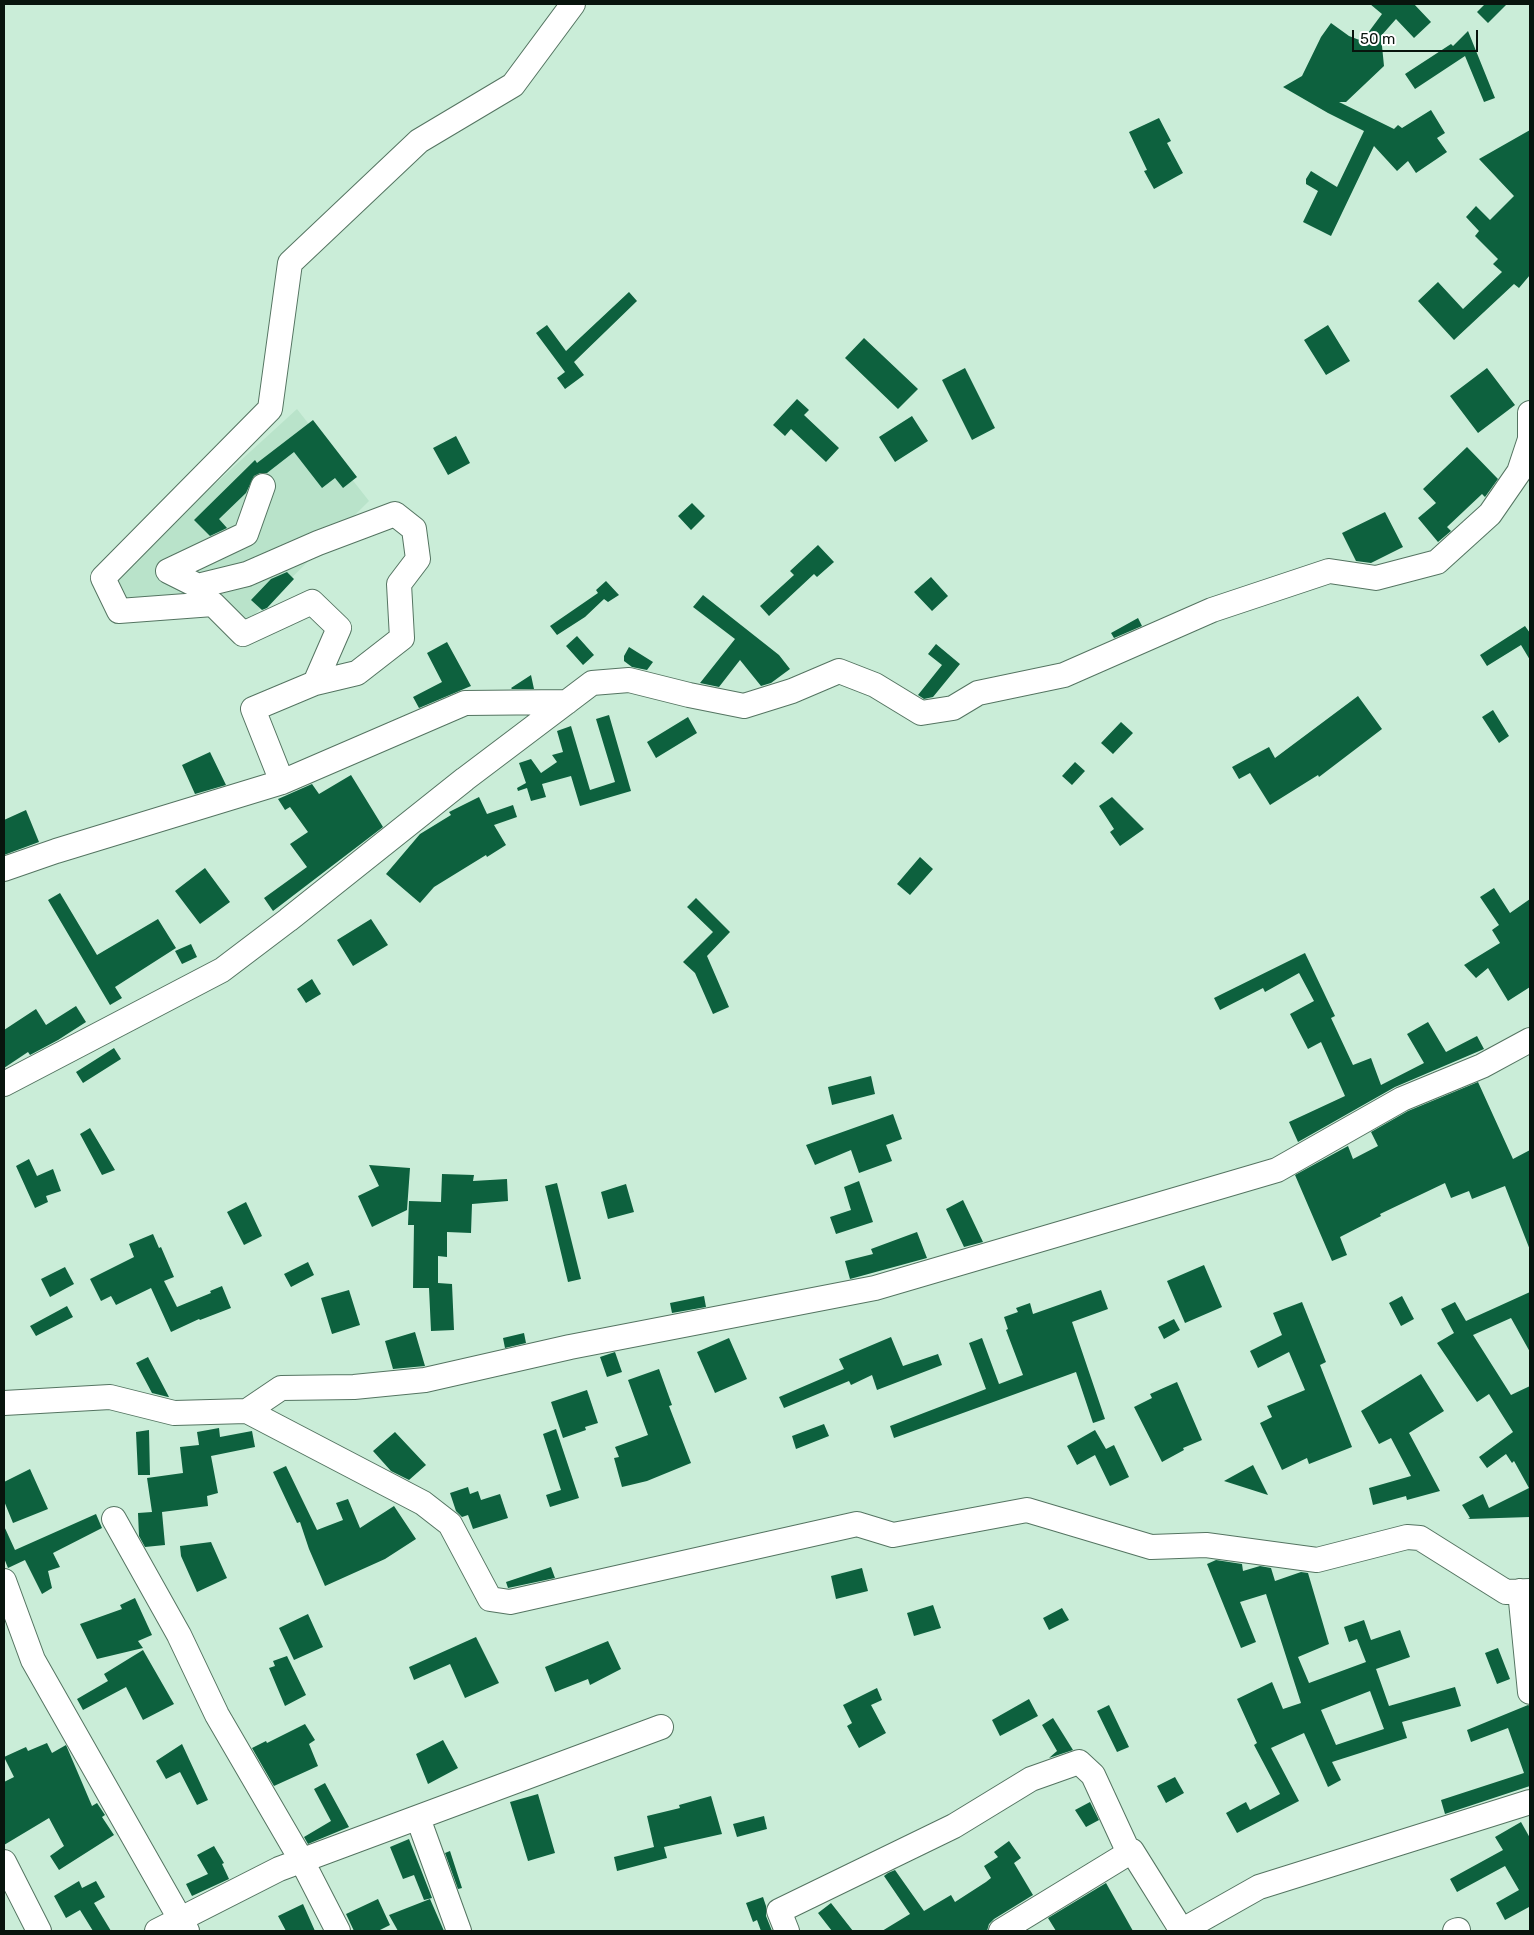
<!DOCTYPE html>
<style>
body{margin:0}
#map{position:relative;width:1534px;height:1935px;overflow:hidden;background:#caedd8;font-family:Rubik,sans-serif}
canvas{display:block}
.frame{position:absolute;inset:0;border:5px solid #08140d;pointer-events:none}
.scale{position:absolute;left:1352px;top:30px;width:126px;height:22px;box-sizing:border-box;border:2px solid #08140d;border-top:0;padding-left:6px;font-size:15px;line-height:18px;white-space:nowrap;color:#08140d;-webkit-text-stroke:4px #fff;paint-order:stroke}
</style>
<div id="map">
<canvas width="1534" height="1935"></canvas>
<div class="frame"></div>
<div class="scale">50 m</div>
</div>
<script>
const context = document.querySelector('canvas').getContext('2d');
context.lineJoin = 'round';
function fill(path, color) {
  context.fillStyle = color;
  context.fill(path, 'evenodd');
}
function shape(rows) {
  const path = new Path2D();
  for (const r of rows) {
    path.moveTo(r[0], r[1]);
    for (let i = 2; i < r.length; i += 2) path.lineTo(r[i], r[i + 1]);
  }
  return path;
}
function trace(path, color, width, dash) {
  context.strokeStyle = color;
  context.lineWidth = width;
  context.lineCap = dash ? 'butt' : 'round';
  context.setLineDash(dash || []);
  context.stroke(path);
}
fill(shape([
 [297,409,369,501,245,624,214,596,125,606,112,578]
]), '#b9e3ca');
fill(shape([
 [1370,4,1414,4,1431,22,1414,38,1396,19,1381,36,1384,66,1346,102,1339,102,1394,129,1398,125,1402,128,1431,110,1445,133,1437,138,1447,152,1416,173,1408,161,1397,171,1374,146,1331,236,1303,222,1318,191,1306,184,1306,179,1311,171,1337,187,1364,131,1328,113,1283,87,1302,76,1321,37,1331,23,1349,36,1362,41,1382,14],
 [1485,4,1507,4,1488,23,1477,12],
 [1468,31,1495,98,1484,102,1465,56,1415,89,1405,74,1451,44,1453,46],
 [1159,118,1171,141,1167,143,1183,173,1154,189,1144,171,1147,170,1129,132],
 [1530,130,1530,275,1519,288,1514,284,1454,340,1418,301,1438,282,1463,309,1502,272,1493,264,1498,259,1475,236,1479,231,1466,217,1476,206,1490,220,1514,196,1479,159],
 [629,292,637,301,574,362,584,375,565,389,557,378,565,372,536,333,547,325,566,351],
 [1328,325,1350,361,1326,375,1304,340],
 [864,338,918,389,898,409,845,358],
 [965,368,995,428,972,440,942,380],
 [1487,368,1515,405,1478,433,1450,396],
 [797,399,809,410,804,415,839,448,826,462,791,429,785,436,773,425],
 [912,416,928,441,895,462,879,437],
 [313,420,357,477,343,488,335,478,322,488,294,452,267,473,260,473,254,476,246,493,219,519,227,528,210,536,194,520,255,460,257,463],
 [456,436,470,463,448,475,433,448],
 [1467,447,1498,479,1485,497,1482,494,1447,527,1451,531,1438,542,1418,518,1436,503,1423,489],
 [692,503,705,516,691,530,678,516],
 [1385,512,1403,547,1371,563,1356,561,1342,533],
 [818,545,834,562,817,577,814,574,769,616,760,606,794,575,790,571],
 [287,572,294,579,267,608,262,610,251,600,271,579],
 [931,577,948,596,932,611,914,592],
 [606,581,619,595,608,602,604,599,585,617,557,635,550,626,598,593,596,590],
 [703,595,779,655,790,669,771,683,761,686,740,660,719,687,700,683,735,639,693,607],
 [1138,618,1142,626,1114,638,1111,633],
 [1525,626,1530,633,1530,660,1521,645,1487,666,1480,655],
 [577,636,594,655,583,665,566,646],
 [447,642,471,686,419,708,413,697,442,682,427,653],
 [936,644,960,664,933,697,924,699,918,695,942,665,928,654],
 [629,647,653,662,647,670,632,667,624,661,624,656],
 [531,675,534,689,512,689,511,688],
 [1358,696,1382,729,1319,777,1318,775,1270,805,1250,773,1239,779,1232,767,1269,747,1275,758],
 [1493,710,1509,736,1499,743,1482,717],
 [609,715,631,791,580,806,571,776,542,784,546,797,531,801,527,788,518,791,517,788,526,783,519,763,531,759,541,773,557,762,552,755,563,752,557,731,571,726,590,790,615,782,596,719],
 [688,717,697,733,656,758,647,742],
 [1121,722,1133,733,1113,754,1101,743],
 [210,752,226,785,195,794,182,765],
 [1075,762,1085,771,1072,785,1062,776],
 [351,775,383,827,273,911,264,898,307,867,290,844,308,832,290,807,285,810,278,799,312,784,319,794],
 [479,797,487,814,513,805,517,817,494,825,506,845,487,857,486,855,434,887,420,903,386,874,420,834,451,815,449,812],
 [1112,797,1144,829,1120,846,1110,832,1114,829,1099,806],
 [26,810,39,842,4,855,4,820],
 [920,857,933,869,910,895,897,884],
 [205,868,230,902,200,924,175,891],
 [1494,888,1510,913,1530,899,1530,987,1508,1001,1488,968,1476,978,1464,965,1500,943,1492,930,1499,925,1480,897],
 [60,893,97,955,158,919,176,948,115,987,122,998,110,1005,48,900],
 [696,898,730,932,707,956,729,1007,713,1014,695,973,683,962,713,932,687,907],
 [371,919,388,945,353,966,337,940],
 [191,944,197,957,182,964,175,951],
 [1305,953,1335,1016,1331,1018,1353,1065,1371,1058,1381,1085,1424,1063,1407,1034,1428,1022,1446,1052,1477,1036,1484,1049,1395,1087,1298,1142,1289,1122,1345,1096,1321,1042,1308,1049,1290,1014,1314,1001,1299,973,1265,992,1263,988,1220,1010,1214,998],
 [312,979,321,994,306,1003,297,989],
 [76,1006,86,1022,58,1040,30,1055,28,1052,4,1068,4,1030,36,1009,46,1025],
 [114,1048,121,1059,83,1083,76,1072],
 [871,1076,875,1094,832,1105,828,1087],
 [1478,1082,1513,1159,1530,1150,1530,1250,1505,1186,1472,1199,1469,1191,1451,1198,1445,1183,1380,1214,1381,1216,1340,1237,1347,1255,1332,1261,1295,1175,1348,1146,1353,1159,1378,1146,1371,1132,1408,1111],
 [893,1114,902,1139,886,1145,892,1161,859,1173,851,1150,815,1165,806,1145],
 [90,1128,115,1170,102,1175,80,1134],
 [29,1159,37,1176,53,1169,61,1191,46,1196,48,1202,35,1208,16,1166],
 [369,1165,410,1168,407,1210,372,1227,358,1196,379,1186],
 [442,1174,474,1175,473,1181,507,1179,508,1201,472,1204,471,1233,447,1232,447,1257,438,1256,438,1283,452,1284,454,1330,431,1331,429,1288,413,1288,414,1225,408,1225,409,1201,441,1202],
 [859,1181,873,1222,836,1234,830,1217,851,1210,844,1187],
 [557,1183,581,1279,568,1282,545,1186],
 [626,1184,634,1212,608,1219,601,1192],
 [963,1200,983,1242,964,1247,946,1209],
 [246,1202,262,1236,244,1245,227,1212],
 [917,1232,927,1258,850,1279,845,1261,873,1254,871,1249],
 [153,1234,159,1248,161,1247,174,1277,164,1281,177,1307,211,1293,210,1291,222,1286,231,1308,200,1320,199,1319,171,1332,151,1288,116,1305,111,1296,101,1301,90,1279,134,1257,129,1244],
 [308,1262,314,1275,291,1287,284,1274],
 [1204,1265,1222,1307,1185,1323,1167,1281],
 [65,1267,74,1284,50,1297,41,1279],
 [349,1290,360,1325,332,1334,321,1298],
 [1101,1290,1108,1309,1072,1322,1105,1419,1093,1423,1076,1372,894,1438,890,1426,986,1389,969,1343,982,1338,999,1384,1023,1375,1006,1330,1008,1329,1004,1317,1018,1312,1016,1308,1030,1303,1033,1314],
 [1530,1292,1530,1352,1511,1318,1473,1335,1511,1395,1530,1386,1530,1517,1468,1519,1470,1518,1462,1505,1483,1494,1489,1508,1529,1488,1514,1461,1512,1463,1506,1454,1487,1468,1479,1457,1513,1432,1489,1394,1477,1402,1437,1343,1454,1333,1441,1309,1455,1302,1466,1321],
 [704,1296,706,1307,672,1313,670,1303],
 [1402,1296,1414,1319,1401,1326,1389,1303],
 [1302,1302,1326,1362,1320,1365,1352,1447,1309,1464,1307,1458,1282,1470,1260,1423,1272,1417,1267,1406,1305,1390,1289,1352,1258,1368,1250,1351,1282,1335,1273,1313],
 [67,1306,73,1317,36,1336,30,1326],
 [1174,1319,1180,1330,1164,1339,1158,1327],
 [415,1332,425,1366,393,1369,385,1341],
 [524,1333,526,1343,505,1348,503,1338],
 [891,1337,903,1366,938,1354,942,1365,877,1390,872,1375,851,1385,849,1381,784,1408,779,1397,844,1369,839,1359],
 [729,1338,747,1379,715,1393,697,1352],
 [615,1352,622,1372,607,1377,600,1357],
 [148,1357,169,1397,168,1397,152,1393,136,1363],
 [659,1369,672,1405,669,1406,691,1463,647,1481,622,1487,614,1458,619,1457,615,1447,648,1435,628,1380],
 [1421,1374,1444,1411,1409,1433,1440,1491,1407,1500,1406,1496,1373,1505,1369,1488,1411,1476,1391,1438,1379,1444,1361,1411],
 [1177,1382,1202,1440,1183,1448,1184,1450,1162,1462,1134,1407,1152,1398,1150,1394],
 [587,1390,598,1423,585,1427,586,1430,563,1438,551,1402],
 [824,1424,829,1436,796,1449,792,1436],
 [219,1428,220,1437,252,1431,255,1447,211,1456,218,1493,207,1496,208,1506,162,1512,165,1545,145,1547,139,1536,138,1513,152,1512,147,1478,183,1473,180,1447,199,1445,197,1432],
 [556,1429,579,1498,550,1507,546,1495,561,1490,543,1434],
 [149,1430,150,1475,138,1475,136,1432],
 [1095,1430,1106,1449,1114,1445,1129,1477,1110,1486,1095,1455,1077,1465,1067,1446],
 [395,1432,426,1465,409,1480,391,1471,373,1451],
 [1253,1465,1268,1495,1224,1481],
 [286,1466,317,1530,343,1520,336,1503,348,1499,360,1528,394,1506,416,1539,385,1559,325,1586,309,1549,300,1522,297,1523,273,1472],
 [30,1469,48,1509,13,1523,4,1501,4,1482],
 [468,1487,470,1494,478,1491,481,1500,500,1494,508,1518,473,1529,468,1515,462,1517,456,1511,450,1493],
 [96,1514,102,1528,53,1553,60,1567,48,1571,52,1588,42,1594,25,1560,8,1568,4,1558,4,1526,15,1550],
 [211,1542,227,1578,197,1592,181,1556,180,1546],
 [1216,1560,1242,1564,1243,1571,1260,1566,1271,1568,1275,1581,1301,1572,1308,1573,1329,1644,1298,1657,1309,1683,1366,1662,1357,1639,1349,1642,1344,1627,1364,1620,1371,1640,1400,1630,1410,1657,1376,1669,1389,1706,1455,1687,1461,1706,1402,1722,1407,1738,1332,1762,1341,1780,1328,1787,1304,1733,1271,1748,1299,1801,1237,1833,1226,1813,1246,1802,1250,1810,1280,1794,1254,1745,1257,1743,1237,1699,1272,1682,1283,1709,1301,1703,1266,1594,1240,1602,1256,1642,1241,1648,1207,1564],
 [1370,1691,1384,1729,1336,1745,1321,1710],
 [551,1567,555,1578,508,1588,506,1582],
 [862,1568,868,1591,836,1599,831,1576],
 [135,1598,152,1635,138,1641,143,1648,97,1659,80,1624,122,1609,120,1605],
 [933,1605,941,1628,914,1636,907,1613],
 [1062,1608,1069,1620,1049,1630,1043,1618],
 [308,1614,323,1647,294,1660,279,1628],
 [476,1637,499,1683,465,1698,450,1664,414,1680,409,1667],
 [608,1641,621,1669,590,1685,588,1679,555,1692,545,1667],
 [1498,1648,1510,1679,1497,1684,1485,1653],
 [143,1650,174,1704,143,1720,126,1687,83,1710,77,1699,108,1681,104,1674],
 [287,1656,306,1695,285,1706,269,1668,275,1666,273,1661],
 [877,1688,882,1700,871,1705,886,1733,859,1748,847,1726,852,1723,843,1705],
 [1029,1699,1038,1716,1000,1736,992,1720],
 [1109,1705,1129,1747,1117,1752,1097,1711],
 [1528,1705,1530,1706,1530,1786,1445,1814,1441,1800,1524,1773,1508,1728,1471,1742,1467,1730],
 [1053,1718,1073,1750,1049,1758,1057,1751,1042,1725],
 [305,1724,315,1740,309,1744,318,1766,274,1786,252,1748,266,1741,267,1743],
 [443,1740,458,1768,428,1784,416,1754],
 [47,1743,52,1753,66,1745,92,1806,97,1803,105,1815,102,1817,114,1835,59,1870,50,1856,64,1846,49,1818,4,1845,4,1782,14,1777,4,1757,26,1747,28,1751],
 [182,1744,208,1800,197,1805,180,1772,166,1779,156,1761],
 [1175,1777,1184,1793,1166,1803,1157,1786],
 [325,1783,349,1827,308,1844,304,1837,331,1821,314,1789],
 [538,1794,555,1853,528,1861,510,1802],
 [711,1796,722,1834,664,1847,667,1858,617,1871,614,1857,654,1847,647,1816,680,1808,679,1805],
 [1090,1802,1099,1820,1086,1827,1075,1810],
 [764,1816,767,1829,737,1837,733,1824],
 [1521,1822,1530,1838,1530,1909,1529,1907,1505,1920,1496,1903,1519,1890,1505,1866,1457,1892,1450,1879,1503,1850,1495,1837],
 [409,1839,432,1898,424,1900,414,1875,403,1879,390,1847],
 [1009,1841,1021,1858,1014,1863,1033,1895,994,1919,989,1924,987,1931,882,1931,910,1914,884,1876,888,1873,895,1870,924,1911,951,1895,955,1902,986,1882,991,1878,984,1866,998,1857,994,1852],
 [214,1846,224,1863,222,1864,229,1879,192,1896,186,1884,208,1874,197,1855],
 [450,1851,462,1888,458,1889,445,1853],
 [79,1881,82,1888,96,1881,105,1897,94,1903,111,1931,93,1931,80,1910,66,1918,54,1896],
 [1106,1883,1133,1931,1056,1931,1048,1918],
 [763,1897,766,1906,766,1916,772,1931,761,1931,757,1920,753,1922,746,1903],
 [378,1899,390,1925,378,1931,354,1931,346,1914],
 [430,1899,444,1931,398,1931,389,1915],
 [831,1903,853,1931,832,1931,818,1913],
 [303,1904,315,1931,286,1931,278,1916]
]), '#0d613e');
const minor = shape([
 [263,486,246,534,168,571,198,586,247,574,318,543,395,514,414,529,418,559,399,584,402,638,357,673,315,683],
 [282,782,253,709,315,683,339,628,312,602,243,634,213,604,119,611,103,578,270,409,290,263,419,141,513,85,573,4],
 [4,869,56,851,282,782,465,703,567,702],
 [4,1084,222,970,288,920,465,779,592,683,629,680,689,695,744,706,792,691,839,671,875,685,921,713,953,708,978,693,1064,675,1212,610,1329,571,1376,578,1437,562,1490,514,1519,472,1530,439,1530,413],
 [4,1403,110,1397,174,1413,247,1411,423,1503,450,1524,490,1599,510,1602,857,1524,893,1535,1027,1510,1151,1547,1206,1545,1317,1560,1407,1537,1420,1538,1506,1592,1530,1591],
 [247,1411,281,1388,354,1387,425,1380,570,1347,875,1288,1277,1170,1402,1099,1482,1066,1530,1040],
 [114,1519,179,1635,217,1715,302,1861,338,1931],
 [4,1581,33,1660,187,1931],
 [1520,1591,1530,1692],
 [418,1818,459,1931],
 [4,1862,39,1931],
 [157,1931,279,1869,661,1727],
 [787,1931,779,1911,954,1826,1031,1779,1079,1762,1093,1775,1129,1853],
 [1001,1931,1132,1851,1182,1931],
 [1181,1931,1259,1887,1530,1802],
 [1455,1931,1458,1930]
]);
trace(minor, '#547461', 26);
trace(minor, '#fff', 24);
</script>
